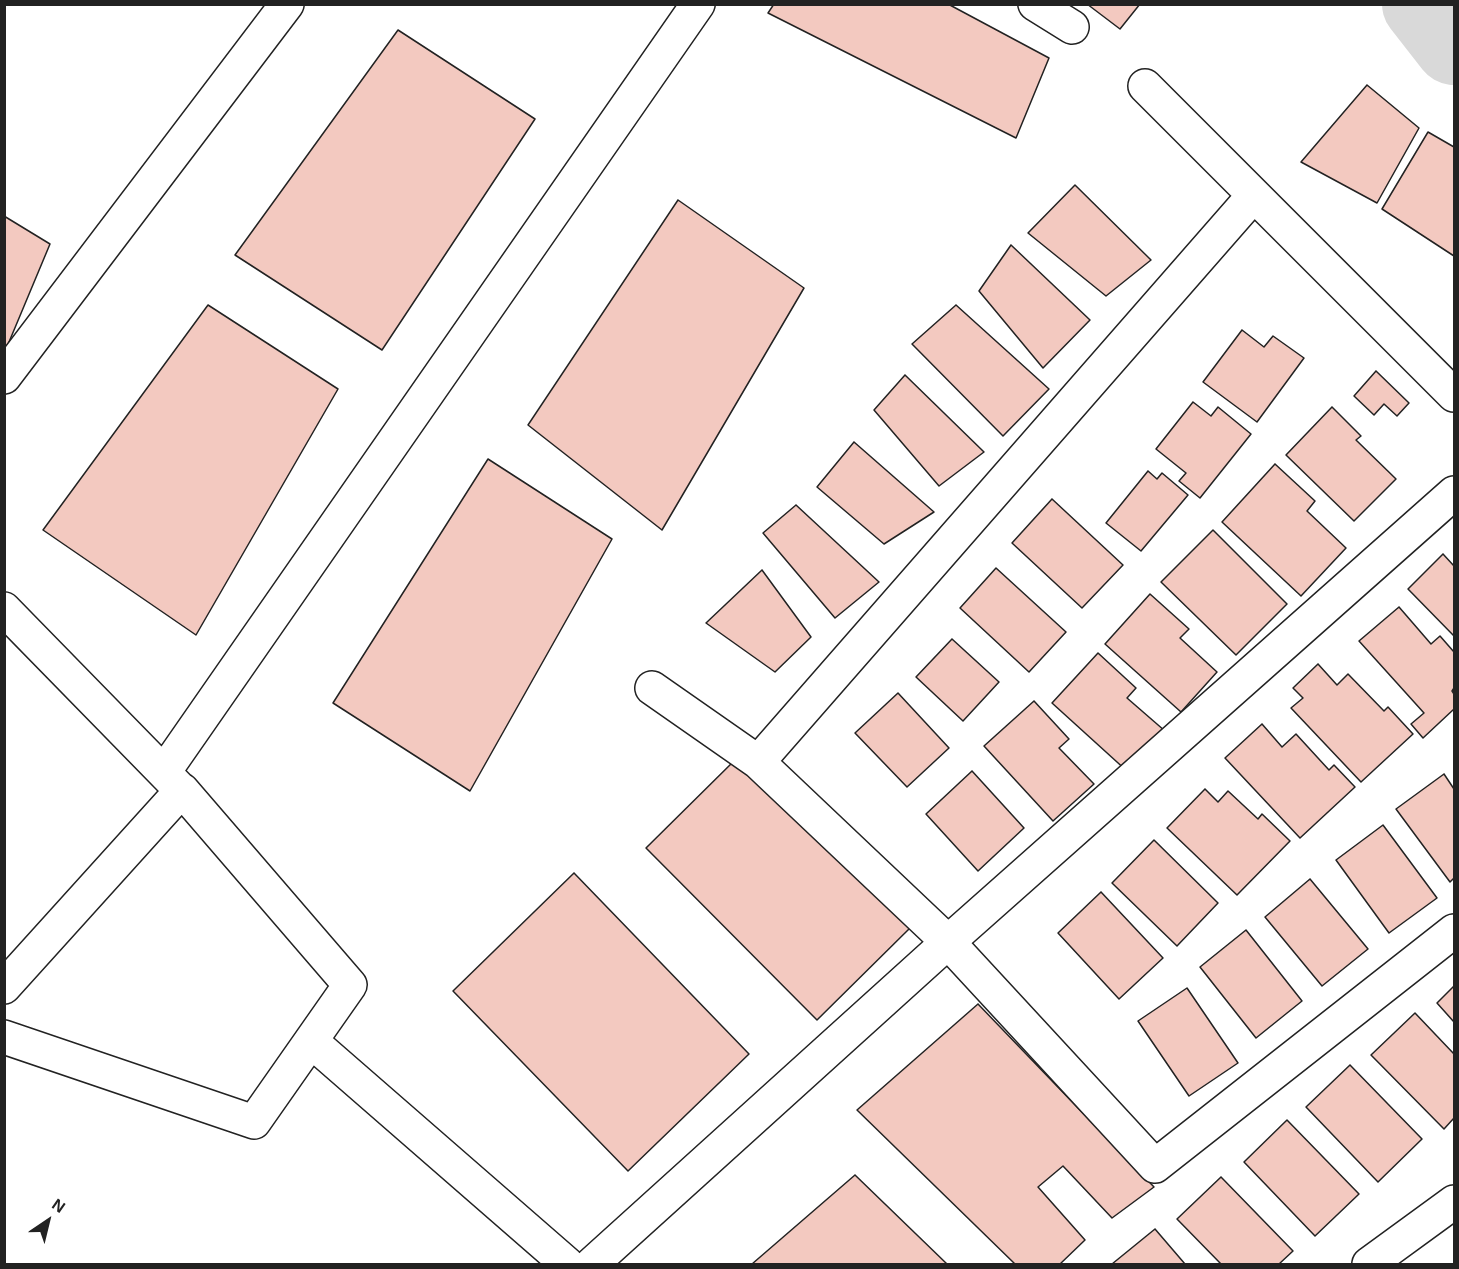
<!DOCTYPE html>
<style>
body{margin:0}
#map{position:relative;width:1459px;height:1269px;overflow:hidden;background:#fff;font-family:Helvetica,sans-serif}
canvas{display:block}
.frame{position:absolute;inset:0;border:6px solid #222;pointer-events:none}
.north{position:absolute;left:18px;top:1191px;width:60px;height:60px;-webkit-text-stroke:4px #fff;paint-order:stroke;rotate:35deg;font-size:16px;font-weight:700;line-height:24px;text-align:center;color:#222}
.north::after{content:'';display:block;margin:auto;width:21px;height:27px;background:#222;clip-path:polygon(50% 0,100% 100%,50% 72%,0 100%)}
</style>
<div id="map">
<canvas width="1459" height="1269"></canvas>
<div class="frame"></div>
<div class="north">N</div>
</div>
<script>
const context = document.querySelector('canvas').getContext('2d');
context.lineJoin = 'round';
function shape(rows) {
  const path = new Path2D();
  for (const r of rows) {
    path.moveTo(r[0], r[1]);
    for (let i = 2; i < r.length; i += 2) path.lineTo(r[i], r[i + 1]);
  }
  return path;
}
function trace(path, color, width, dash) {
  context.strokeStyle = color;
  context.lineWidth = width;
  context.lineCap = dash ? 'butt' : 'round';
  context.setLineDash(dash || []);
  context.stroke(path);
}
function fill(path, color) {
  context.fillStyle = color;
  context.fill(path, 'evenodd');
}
trace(shape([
 [1422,4,1454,45]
]), '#d9d9d9', 80);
const building = shape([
 [774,4,948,4,1049,58,1016,138,768,13,774,4],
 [1087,4,1140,4,1120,29,1087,4],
 [398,30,535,119,382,350,235,255,398,30],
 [1367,85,1419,128,1377,203,1301,162,1367,85],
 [1428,132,1454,147,1454,256,1382,209,1428,132],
 [1075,185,1151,260,1106,296,1028,233,1075,185],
 [678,200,804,288,662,530,528,425,678,200],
 [4,216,50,244,4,354,4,216],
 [1011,245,1090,320,1043,368,979,291,1011,245],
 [208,305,338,389,196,635,43,530,208,305],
 [956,305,1049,389,1003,436,912,344,956,305],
 [1242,330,1264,347,1273,336,1304,358,1257,422,1203,382,1242,330],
 [1376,371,1409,403,1397,416,1384,404,1374,415,1354,396,1376,371],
 [905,375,984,452,939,486,874,410,905,375],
 [1193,402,1211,416,1218,407,1251,434,1200,498,1179,481,1186,473,1156,449,1193,402],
 [1332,407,1361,436,1356,440,1396,479,1354,521,1286,455,1332,407],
 [854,442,934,512,884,544,817,487,854,442],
 [488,459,612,539,470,791,333,703,488,459],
 [1275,464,1315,501,1307,511,1346,548,1301,596,1222,522,1275,464],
 [1148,471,1157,479,1162,473,1188,495,1141,551,1106,523,1148,471],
 [1052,499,1123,565,1082,608,1012,543,1052,499],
 [796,505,879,582,835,618,763,533,796,505],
 [1213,530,1287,604,1236,655,1161,582,1213,530],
 [1443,554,1454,566,1454,636,1408,589,1443,554],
 [996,568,1066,632,1029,672,960,608,996,568],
 [762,570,811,637,775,672,706,623,762,570],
 [1150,594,1189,629,1180,638,1217,672,1181,712,1105,644,1150,594],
 [1399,607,1431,644,1440,636,1454,652,1454,688,1452,691,1454,694,1454,709,1423,738,1411,724,1424,713,1359,641,1399,607],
 [952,639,999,682,963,721,916,677,952,639],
 [1098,653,1136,688,1127,698,1165,731,1128,772,1052,703,1098,653],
 [1318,664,1337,685,1348,674,1384,711,1388,707,1413,734,1361,782,1291,708,1303,698,1293,688,1318,664],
 [898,693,949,748,907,787,855,733,898,693],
 [1034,701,1069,739,1059,748,1094,784,1053,821,984,746,1034,701],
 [1262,724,1282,747,1296,734,1329,770,1334,765,1355,787,1300,838,1225,758,1262,724],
 [738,757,910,928,817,1020,646,848,738,757],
 [972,771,1024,828,978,871,926,814,972,771],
 [1444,774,1454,789,1454,878,1450,882,1396,809,1444,774],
 [1205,789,1218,802,1228,791,1258,819,1262,814,1290,841,1237,895,1167,828,1205,789],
 [1383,825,1437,898,1389,933,1336,860,1383,825],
 [1154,840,1218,903,1177,946,1112,883,1154,840],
 [574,873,749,1054,628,1171,453,991,574,873],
 [1310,879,1368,949,1322,986,1265,917,1310,879],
 [1101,892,1163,958,1119,999,1058,933,1101,892],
 [1246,930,1302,1001,1256,1038,1200,967,1246,930],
 [1454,986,1454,1022,1437,1003,1454,986],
 [1187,988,1238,1063,1189,1096,1138,1021,1187,988],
 [978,1004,1154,1187,1112,1218,1063,1166,1038,1187,1085,1240,1060,1264,1015,1264,857,1110,978,1004],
 [1415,1013,1454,1054,1454,1118,1444,1129,1371,1055,1415,1013],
 [1350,1065,1422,1139,1378,1182,1306,1107,1350,1065],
 [1287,1120,1359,1194,1315,1236,1244,1162,1287,1120],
 [855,1175,947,1264,752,1264,855,1175],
 [1221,1177,1293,1251,1279,1264,1221,1264,1177,1219,1221,1177],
 [1155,1229,1185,1264,1112,1264,1155,1229]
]);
fill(building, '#f3c9c0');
trace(building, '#222', 1.5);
const minor = shape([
 [1035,4,1072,27],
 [1145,86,1454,395],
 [4,377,287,4],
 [4,609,179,788],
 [652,688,758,762,948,942,1155,1166,1454,931],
 [758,762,1254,195],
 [164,772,698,4],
 [4,987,182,790,350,985,254,1122,4,1037],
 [311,1041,567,1264],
 [592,1264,948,942,1454,493],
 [1369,1264,1454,1202]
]);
trace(minor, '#222', 36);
trace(minor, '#fff', 33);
</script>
